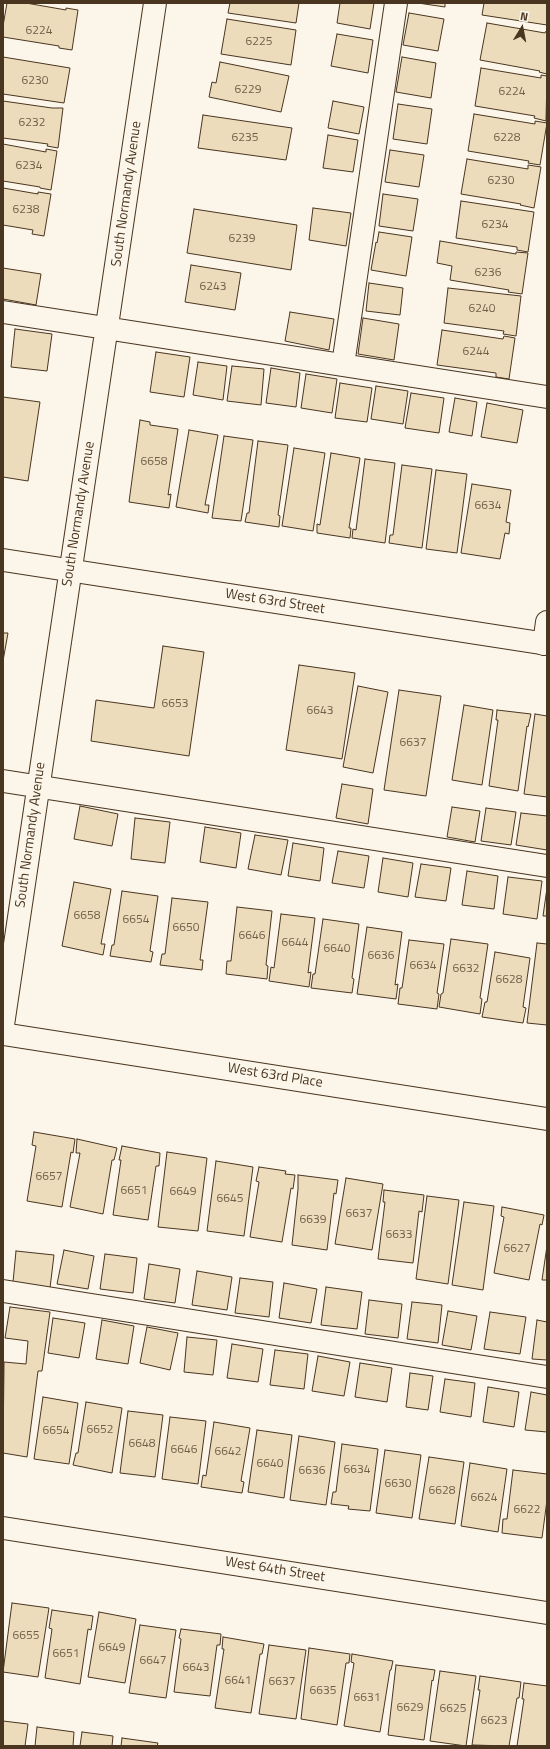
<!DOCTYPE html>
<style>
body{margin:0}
#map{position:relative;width:550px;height:1749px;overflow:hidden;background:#fbf6e9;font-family:"Titillium Web",sans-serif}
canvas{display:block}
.frame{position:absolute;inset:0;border:4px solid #4a3520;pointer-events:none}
.north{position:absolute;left:502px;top:8px;width:40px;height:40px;-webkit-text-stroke:3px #fbf6e9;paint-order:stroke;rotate:10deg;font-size:11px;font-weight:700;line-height:16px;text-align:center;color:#4a3520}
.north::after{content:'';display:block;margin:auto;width:14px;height:18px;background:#4a3520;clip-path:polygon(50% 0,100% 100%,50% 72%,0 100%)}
</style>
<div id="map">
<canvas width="550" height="1749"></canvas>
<div class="frame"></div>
<div class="north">N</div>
</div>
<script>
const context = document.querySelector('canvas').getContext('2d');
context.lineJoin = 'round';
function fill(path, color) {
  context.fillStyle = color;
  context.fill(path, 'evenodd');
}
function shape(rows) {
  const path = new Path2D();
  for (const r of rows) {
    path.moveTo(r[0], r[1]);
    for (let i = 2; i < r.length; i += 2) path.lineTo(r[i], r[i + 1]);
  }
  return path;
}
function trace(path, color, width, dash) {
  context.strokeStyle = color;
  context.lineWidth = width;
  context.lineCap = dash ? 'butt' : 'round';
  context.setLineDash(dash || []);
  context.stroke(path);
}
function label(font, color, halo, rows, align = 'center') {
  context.font = font + ' "Titillium Web",sans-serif';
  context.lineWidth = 3;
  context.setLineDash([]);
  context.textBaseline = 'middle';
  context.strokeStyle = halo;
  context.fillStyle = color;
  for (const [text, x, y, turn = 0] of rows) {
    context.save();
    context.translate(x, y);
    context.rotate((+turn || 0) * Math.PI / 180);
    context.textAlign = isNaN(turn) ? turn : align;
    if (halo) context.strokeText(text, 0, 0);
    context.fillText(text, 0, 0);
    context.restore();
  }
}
const building = shape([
 [7,3,26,3,66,10,66,8,78,10,72,50,59,48,59,46,3,37,3,26,7,3],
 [230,3,299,3,296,23,228,13,230,3],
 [340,3,374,3,370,29,337,23,340,3],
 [418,3,445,3,445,7,418,3],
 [484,3,547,3,547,27,547,25,482,15,484,3],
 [409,13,444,19,438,51,403,45,409,13],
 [227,19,296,30,291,65,221,54,227,19],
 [487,23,545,33,546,31,547,31,547,74,539,72,540,71,480,60,487,23],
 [337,34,373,40,368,73,331,66,337,34],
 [3,57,70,68,64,103,3,94,3,57],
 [402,57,436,63,431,98,396,92,402,57],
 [220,62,289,76,281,112,209,97,212,82,216,83,220,62],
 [481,68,541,78,541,75,547,76,546,121,534,118,535,116,475,106,481,68],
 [3,101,52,108,63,108,58,148,47,146,48,144,3,138,3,101],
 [333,101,364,107,359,134,328,128,333,101],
 [398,104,432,109,427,144,393,139,398,104],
 [474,114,535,124,535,121,547,123,540,165,528,163,529,161,468,151,474,114],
 [203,115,292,128,286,160,198,148,203,115],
 [328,135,358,140,353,172,323,168,328,135],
 [3,144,46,152,46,149,57,151,51,190,40,188,40,187,3,181,3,144],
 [390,150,424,155,419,187,385,182,390,150],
 [467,159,528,169,528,165,541,167,534,208,520,205,521,204,461,194,467,159],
 [3,188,38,194,38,192,51,194,44,236,32,234,33,230,3,225,3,188],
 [383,194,418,199,413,231,379,226,383,194],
 [461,201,534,212,528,252,517,250,517,247,456,238,461,201],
 [313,208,351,213,346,246,309,240,313,208],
 [194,209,297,225,291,270,187,253,194,209],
 [379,232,412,237,406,276,371,270,376,242,377,243,379,232],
 [440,241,516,254,516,252,528,253,522,294,508,292,509,290,450,280,452,266,437,263,440,241],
 [191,265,241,273,235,310,185,302,191,265],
 [3,268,41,274,36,305,3,299,3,268],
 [369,283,403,288,400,315,366,311,369,283],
 [448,288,521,296,516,336,503,334,504,331,444,323,448,288],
 [290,312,334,319,329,350,285,341,290,312],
 [363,318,399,324,394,360,358,354,363,318],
 [15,329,52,334,47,371,11,367,15,329],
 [442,330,503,339,504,336,515,338,509,379,496,377,496,373,437,365,442,330],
 [156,352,190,357,184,397,150,392,156,352],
 [198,362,227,366,223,400,193,395,198,362],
 [232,366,264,369,261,405,227,401,232,366],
 [271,368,300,373,296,407,266,403,271,368],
 [306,374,337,379,332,413,301,408,306,374],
 [340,383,372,388,367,422,335,418,340,383],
 [376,386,408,391,403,424,371,419,376,386],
 [411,393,444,398,439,433,405,428,411,393],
 [3,397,40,402,28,481,3,477,3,397],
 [455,398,477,402,472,436,449,432,455,398],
 [487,403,523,410,517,443,481,437,487,403],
 [140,420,150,422,150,425,178,429,168,495,171,494,169,508,129,502,140,420],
 [189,430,218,435,205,505,209,505,208,513,176,507,189,430],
 [224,436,253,440,241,521,212,518,224,436],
 [258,441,288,445,278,515,280,516,279,527,245,522,247,513,249,513,258,441],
 [294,448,325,453,313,531,282,526,294,448],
 [331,453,360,458,349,528,351,528,350,538,317,533,317,524,320,525,331,453],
 [365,459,395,463,385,543,352,538,353,529,356,530,365,459],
 [402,465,432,469,422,548,389,543,390,535,393,535,402,465],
 [436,470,467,474,457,553,426,549,436,470],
 [472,484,511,490,506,522,510,523,509,534,505,533,500,559,461,553,472,484],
 [3,633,8,633,3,661,3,633],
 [163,646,204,652,189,756,91,741,96,700,154,708,163,646],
 [299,665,355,673,342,759,286,750,299,665],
 [358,686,388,692,373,773,343,767,358,686],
 [399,690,441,696,426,796,384,790,399,690],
 [464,705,493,710,482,785,452,780,464,705],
 [497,710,531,714,528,727,527,726,518,791,489,786,498,720,496,720,497,710],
 [535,714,547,716,547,797,524,794,535,714],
 [342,784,373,789,368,824,336,818,342,784],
 [80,806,118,814,112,846,74,839,80,806],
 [452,807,480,811,475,842,447,837,452,807],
 [486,808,516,812,511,845,481,841,486,808],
 [521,813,547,816,547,850,516,845,521,813],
 [135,818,170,822,165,863,131,859,135,818],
 [205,827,241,833,236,868,200,862,205,827],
 [255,835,288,840,281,875,248,869,255,835],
 [293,843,324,848,320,881,288,876,293,843],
 [338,851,369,856,364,888,332,883,338,851],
 [383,858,413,863,408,897,378,892,383,858],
 [421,864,451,868,446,901,415,897,421,864],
 [467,871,498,876,494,909,462,905,467,871],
 [508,877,542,881,537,919,503,914,508,877],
 [74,882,111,889,101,944,105,944,103,955,62,946,74,882],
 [547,888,547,916,543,916,547,888],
 [122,891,158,896,150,951,153,952,151,962,110,956,112,945,114,945,122,891],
 [172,898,208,902,200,960,203,960,202,970,160,965,162,954,165,954,172,898],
 [237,907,272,911,266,965,268,966,267,979,226,974,227,961,231,961,237,907],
 [281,914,315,918,308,973,311,972,309,987,269,981,271,967,274,968,281,914],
 [323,919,359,924,352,978,354,979,352,993,311,988,313,974,315,974,323,919],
 [367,927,402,932,395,985,398,984,396,999,357,994,367,927],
 [451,939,488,944,480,998,482,999,480,1014,439,1007,441,994,443,993,451,939],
 [409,940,444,944,437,993,439,994,437,1009,398,1004,400,988,402,988,409,940],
 [537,943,547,944,547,1025,527,1023,537,943],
 [495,952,530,958,523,1007,526,1008,523,1023,482,1017,485,1002,487,1002,495,952],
 [34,1132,75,1139,73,1153,71,1152,62,1207,27,1201,36,1146,32,1145,34,1132],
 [77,1139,117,1148,114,1160,112,1160,103,1214,70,1207,80,1153,76,1153,77,1139],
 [122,1146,160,1153,159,1166,156,1166,148,1220,113,1215,121,1160,119,1160,122,1146],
 [167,1152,207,1158,198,1231,158,1227,167,1152],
 [216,1161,253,1167,244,1236,207,1231,216,1161],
 [259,1167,286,1171,285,1174,295,1175,293,1189,291,1188,282,1242,250,1237,259,1182,256,1181,259,1167],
 [298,1175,338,1180,336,1194,334,1193,327,1250,292,1245,298,1189,298,1175],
 [346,1178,383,1184,372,1250,335,1244,346,1178],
 [384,1190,424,1195,422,1212,419,1211,413,1263,378,1259,385,1202,383,1202,384,1190],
 [427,1196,459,1200,448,1284,416,1279,427,1196],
 [464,1202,494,1206,483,1290,452,1285,464,1202],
 [502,1207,544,1215,542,1225,540,1224,529,1280,494,1273,504,1217,501,1216,502,1207],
 [547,1246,547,1280,542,1280,547,1246],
 [64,1250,94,1256,88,1289,57,1284,64,1250],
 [16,1251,54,1255,50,1288,13,1282,16,1251],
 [105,1254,137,1258,133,1293,100,1289,105,1254],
 [149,1264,180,1269,175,1303,144,1299,149,1264],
 [197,1271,232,1277,227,1310,192,1305,197,1271],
 [240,1278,273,1282,269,1317,235,1313,240,1278],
 [284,1283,317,1289,311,1323,279,1318,284,1283],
 [326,1287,362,1292,357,1329,321,1325,326,1287],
 [369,1300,402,1304,398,1338,365,1334,369,1300],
 [412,1302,442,1305,438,1343,407,1339,412,1302],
 [10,1307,50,1312,42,1371,38,1371,27,1457,3,1453,4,1362,26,1364,28,1341,5,1338,10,1307],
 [448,1311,477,1316,471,1350,442,1345,448,1311],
 [490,1312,526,1317,520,1354,484,1349,490,1312],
 [53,1318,85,1323,79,1358,48,1353,53,1318],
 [102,1320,134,1326,128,1364,96,1359,102,1320],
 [537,1320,547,1322,547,1360,532,1359,537,1320],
 [147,1327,178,1333,170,1370,140,1363,147,1327],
 [187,1337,217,1340,213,1375,184,1372,187,1337],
 [232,1344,263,1349,258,1382,227,1378,232,1344],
 [275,1350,308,1354,304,1389,270,1385,275,1350],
 [318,1356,350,1362,344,1396,312,1391,318,1356],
 [360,1363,392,1368,387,1402,355,1397,360,1363],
 [410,1373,433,1376,428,1410,406,1407,410,1373],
 [445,1379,475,1383,471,1417,440,1412,445,1379],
 [488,1387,519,1392,514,1427,483,1422,488,1387],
 [531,1392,547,1395,547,1432,525,1430,531,1392],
 [43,1397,78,1403,69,1464,34,1459,43,1397],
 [86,1402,122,1408,112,1473,73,1465,76,1453,78,1453,86,1402],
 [128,1411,163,1415,155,1477,120,1473,128,1411],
 [170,1417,206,1421,198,1484,162,1479,170,1417],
 [214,1422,250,1428,241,1481,244,1482,242,1493,201,1487,203,1475,206,1476,214,1422],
 [257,1430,292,1435,284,1498,248,1492,257,1430],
 [299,1436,335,1442,326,1505,290,1500,299,1436],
 [342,1444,378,1449,370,1511,348,1509,349,1506,331,1504,333,1492,336,1492,342,1444],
 [385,1450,421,1455,412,1518,376,1513,385,1450],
 [429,1457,464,1462,455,1524,419,1519,429,1457],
 [470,1463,507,1469,498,1532,461,1526,470,1463],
 [513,1470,547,1474,547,1500,542,1538,502,1533,503,1519,507,1519,513,1470],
 [12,1603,49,1608,38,1677,3,1672,12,1603],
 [52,1610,93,1616,91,1630,88,1629,80,1684,45,1678,52,1629,49,1628,52,1610],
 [99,1612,136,1619,125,1683,88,1677,99,1612],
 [140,1625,176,1630,166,1698,129,1693,140,1625],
 [181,1629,221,1634,220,1645,217,1645,210,1696,174,1692,181,1639,179,1638,181,1629],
 [223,1637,264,1644,262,1654,260,1654,251,1713,215,1708,224,1649,222,1649,223,1637],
 [269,1645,306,1650,296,1719,259,1714,269,1645],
 [309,1648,350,1654,349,1663,346,1663,337,1725,301,1719,309,1648],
 [352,1654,393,1661,391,1670,390,1670,380,1732,344,1726,354,1663,351,1662,352,1654],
 [396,1665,435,1670,433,1681,432,1680,424,1740,388,1735,396,1665],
 [440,1671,476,1676,466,1746,430,1741,440,1671],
 [480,1676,521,1682,519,1698,517,1698,509,1746,472,1745,480,1690,478,1690,480,1676],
 [524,1683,547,1686,547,1746,517,1746,524,1699,522,1699,524,1683],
 [3,1721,28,1724,25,1746,3,1746,3,1721],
 [37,1727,74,1732,73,1746,35,1746,37,1727],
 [82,1732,113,1736,112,1746,80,1746,82,1732],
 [122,1738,158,1743,157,1746,121,1746,122,1738]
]);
fill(building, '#ecdcbc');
trace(building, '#4a3520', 1);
const minor = shape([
 [3,312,547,397],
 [343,365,396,3],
 [544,644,547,622],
 [3,781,547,866],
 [3,1025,155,3],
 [3,1034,547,1119],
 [3,1291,547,1377],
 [3,1528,547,1613]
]);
const major = shape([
 [3,560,547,644]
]);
trace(minor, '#4a3520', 24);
trace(major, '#4a3520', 24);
trace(minor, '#fbf6e9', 22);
trace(major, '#fbf6e9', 22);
label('12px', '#725f47', null, [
 ["6224",39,31],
 ["6225",259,42],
 ["6230",35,81],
 ["6229",248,90],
 ["6224",512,92],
 ["6232",32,123],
 ["6235",245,138],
 ["6228",507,138],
 ["6234",29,166],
 ["6230",501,181],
 ["6238",26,210],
 ["6234",495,225],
 ["6239",242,239],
 ["6236",488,273],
 ["6243",213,287],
 ["6240",482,309],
 ["6244",476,352],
 ["6658",154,462],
 ["6634",488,506],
 ["6653",175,704],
 ["6643",320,711],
 ["6637",413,743],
 ["6658",87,916],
 ["6654",136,920],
 ["6650",186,928],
 ["6646",252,936],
 ["6644",295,943],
 ["6640",337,949],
 ["6636",381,956],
 ["6634",423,966],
 ["6632",466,969],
 ["6628",509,980],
 ["6657",49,1177],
 ["6651",134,1191],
 ["6649",183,1192],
 ["6645",230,1199],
 ["6637",359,1214],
 ["6639",313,1220],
 ["6633",399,1235],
 ["6627",517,1249],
 ["6652",100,1430],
 ["6654",56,1431],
 ["6648",142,1444],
 ["6646",184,1450],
 ["6642",228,1452],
 ["6640",270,1464],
 ["6634",357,1470],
 ["6636",312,1471],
 ["6630",398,1484],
 ["6628",442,1491],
 ["6624",484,1498],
 ["6622",527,1510],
 ["6655",26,1636],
 ["6649",112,1648],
 ["6651",66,1654],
 ["6647",153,1661],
 ["6643",196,1668],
 ["6641",238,1681],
 ["6637",282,1682],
 ["6635",323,1691],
 ["6631",367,1698],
 ["6629",410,1708],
 ["6625",453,1709],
 ["6623",494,1721]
]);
label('14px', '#4a3520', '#fbf6e9', [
 ["South Normandy Avenue",127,194,-82],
 ["South Normandy Avenue",79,514,-81],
 ["West 63rd Street",275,602,9],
 ["South Normandy Avenue",31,835,-82],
 ["West 63rd Place",275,1076,9],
 ["West 64th Street",275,1570,9]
]);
</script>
